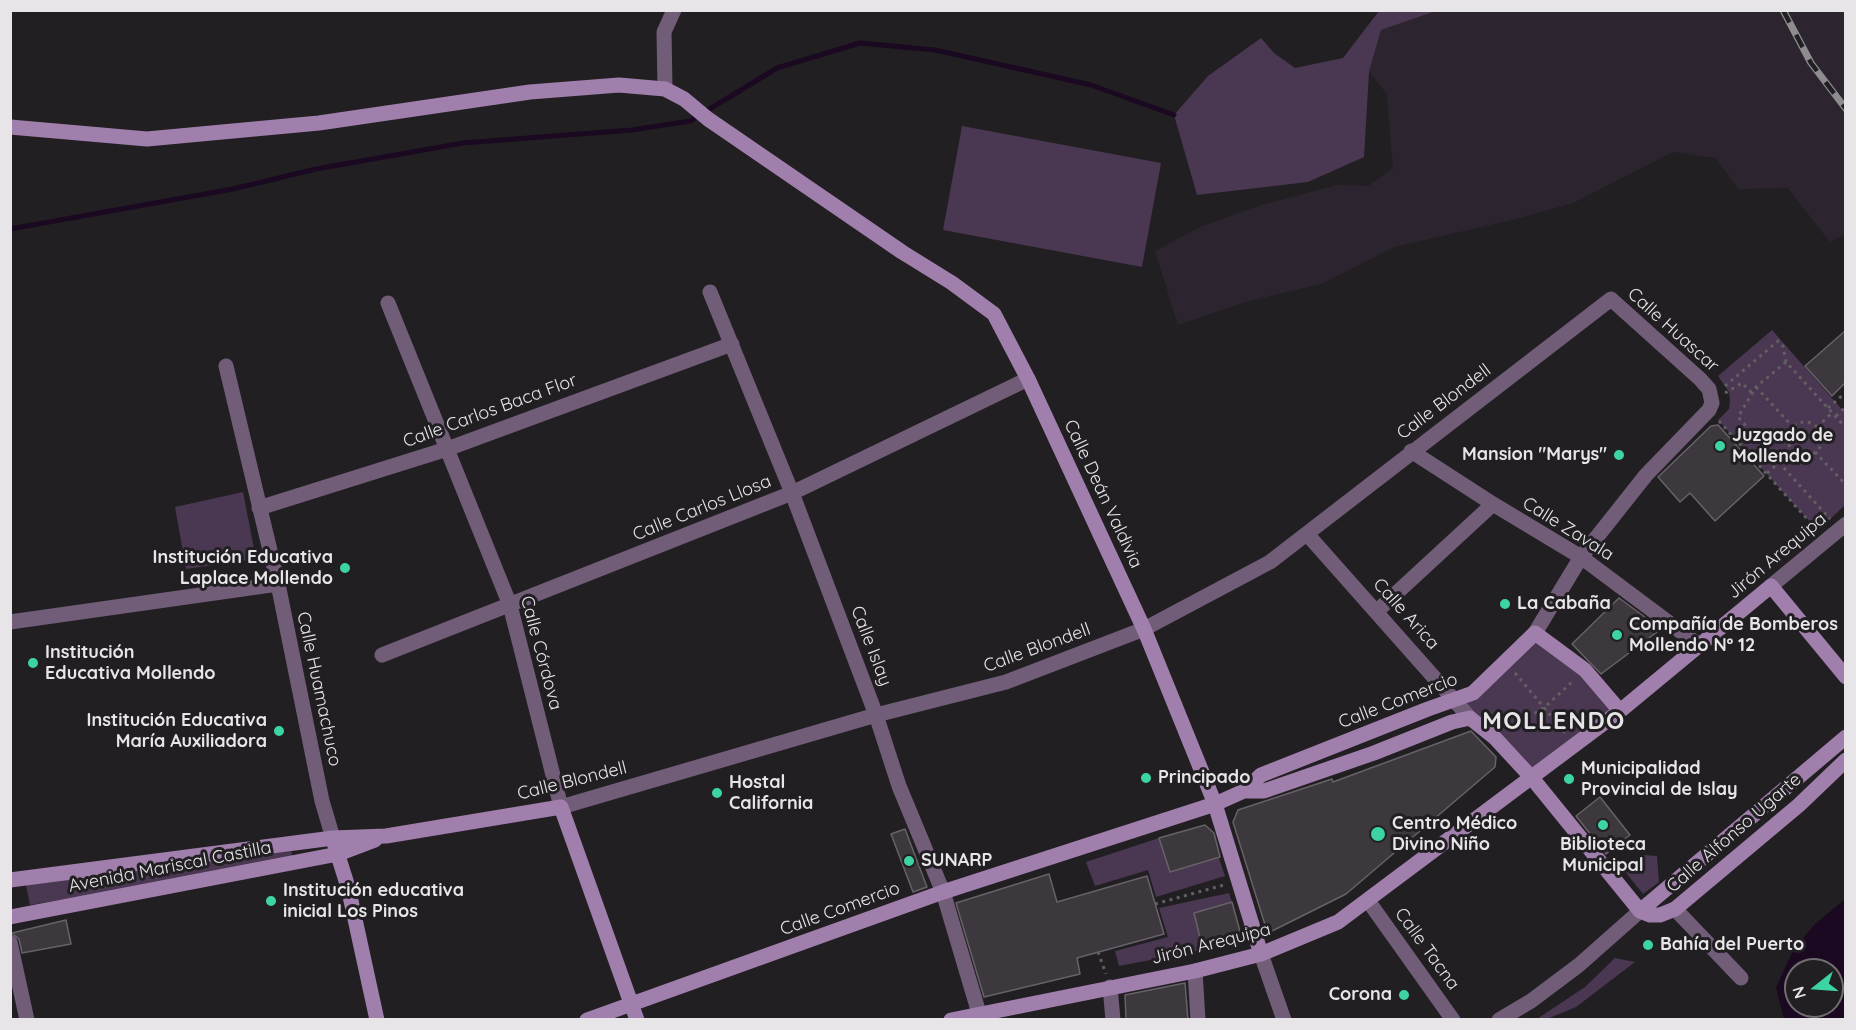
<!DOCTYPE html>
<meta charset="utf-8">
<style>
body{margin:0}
#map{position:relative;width:1856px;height:1030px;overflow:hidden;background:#221f23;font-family:Quicksand,sans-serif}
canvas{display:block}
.frame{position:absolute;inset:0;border:12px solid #e7e5e8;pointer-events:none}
.north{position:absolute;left:1784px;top:958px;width:60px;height:60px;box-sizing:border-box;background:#221f23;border:2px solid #716e72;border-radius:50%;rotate:253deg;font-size:16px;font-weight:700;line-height:24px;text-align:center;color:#e7e5e8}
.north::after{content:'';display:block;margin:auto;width:21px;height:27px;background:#3cd4a4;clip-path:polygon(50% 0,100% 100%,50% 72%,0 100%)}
</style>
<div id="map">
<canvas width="1856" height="1030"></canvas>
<div class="frame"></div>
<div class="north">N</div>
</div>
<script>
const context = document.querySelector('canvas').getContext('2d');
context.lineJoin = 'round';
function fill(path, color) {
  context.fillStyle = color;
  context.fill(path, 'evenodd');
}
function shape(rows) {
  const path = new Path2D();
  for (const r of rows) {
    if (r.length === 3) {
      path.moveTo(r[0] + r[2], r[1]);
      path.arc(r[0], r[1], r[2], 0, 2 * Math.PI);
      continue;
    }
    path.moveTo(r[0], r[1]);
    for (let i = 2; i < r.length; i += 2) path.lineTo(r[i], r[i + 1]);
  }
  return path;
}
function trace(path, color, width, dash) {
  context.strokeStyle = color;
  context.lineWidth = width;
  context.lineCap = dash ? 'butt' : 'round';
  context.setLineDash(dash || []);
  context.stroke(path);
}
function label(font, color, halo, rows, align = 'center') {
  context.font = font + ' Quicksand,sans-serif';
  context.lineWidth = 6;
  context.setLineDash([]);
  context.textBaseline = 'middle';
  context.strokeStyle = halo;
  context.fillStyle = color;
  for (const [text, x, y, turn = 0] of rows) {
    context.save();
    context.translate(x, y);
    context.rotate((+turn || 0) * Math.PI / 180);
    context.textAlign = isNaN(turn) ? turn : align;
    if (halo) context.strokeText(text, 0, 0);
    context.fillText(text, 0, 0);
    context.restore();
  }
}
fill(shape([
 [1436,11,1845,11,1845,234,1830,242,1788,188,1738,189,1716,158,1673,152,1573,203,1512,220,1394,247,1321,284,1245,302,1178,325,1155,251,1200,227,1261,205,1338,185,1368,186,1393,168,1387,94,1369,72,1381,30]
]), '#2c252f');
fill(shape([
 [1379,11,1436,11,1381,30,1369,72,1364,157,1308,182,1197,195,1174,115,1208,76,1261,38,1274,53,1295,68,1343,58],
 [962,126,1161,163,1142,267,943,230],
 [1772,330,1845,413,1845,505,1823,526,1816,517,1810,522,1718,420,1729,409,1730,401,1729,392,1718,376],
 [243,492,256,559,186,569,175,507],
 [1535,633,1620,711,1532,778,1485,720,1457,701],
 [1159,838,1170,872,1219,858,1225,876,1156,897,1148,870,1095,886,1086,862],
 [291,851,294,861,30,905,26,885],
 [1643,855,1657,856,1659,882,1643,894,1623,869],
 [1229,893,1232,902,1194,913,1203,950,1119,966,1115,951,1168,937,1159,908],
 [1615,958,1635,962,1576,1007,1547,1019,1537,1019,1585,987]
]), '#4a3751');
fill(shape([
 [1845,899,1845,1019,1784,1019,1776,988,1793,950,1815,924],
 [1796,970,1832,970,1832,1006,1796,1006]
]), '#1b0921');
trace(shape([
 [10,229,233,189,316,169,463,143,632,130,690,121,777,68,860,43,935,50,1091,85,1174,115]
]), '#1b0921', 5);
const building = shape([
 [1845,331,1845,383,1832,396,1805,366,1845,331],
 [1718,425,1764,476,1715,521,1690,493,1680,502,1658,477,1711,426,1718,425],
 [1619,598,1661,629,1601,674,1572,644,1619,598],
 [1471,731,1496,757,1495,767,1346,894,1272,931,1266,928,1233,822,1238,810,1332,779,1333,782,1471,731],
 [1600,797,1630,835,1606,854,1576,816,1600,797],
 [1205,825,1214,833,1220,857,1170,872,1159,838,1205,825],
 [905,829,927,887,913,892,891,834,905,829],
 [1049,874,1057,902,1147,876,1164,934,1077,958,1080,974,984,997,956,903,1049,874],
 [1232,902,1241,935,1237,942,1203,950,1194,913,1232,902],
 [66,920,71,944,22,953,19,939,12,933,66,920],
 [1185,983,1188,1020,1126,1020,1125,995,1185,983]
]);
fill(building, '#3c383d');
trace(building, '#666267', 1.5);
trace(shape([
 [1786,362,1756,387,1738,417,1830,519],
 [1725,386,1778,341,1783,346,1786,362,1846,428],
 [1756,387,1793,427],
 [1725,393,1742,383,1752,393],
 [1828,408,1846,392],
 [1836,416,1846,407],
 [1719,421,1817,530],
 [1805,439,17],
 [1817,427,1832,413],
 [1815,452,1846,485],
 [1767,473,1793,451],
 [1813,526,1825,515],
 [1515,673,1565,733],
 [1509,729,1545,707,1573,681],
 [1155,904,1224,885],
 [1098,952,1106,974]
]), '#625f63', 3, [3, 4.5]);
trace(shape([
 [665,89,664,32,674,10],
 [710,292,792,493,876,715,899,786,943,892,981,1020],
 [388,303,510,605,561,807,876,715,1006,682,1144,629,1270,562,1611,299,1700,379,1709,389,1712,403,1709,410,1646,475,1581,557,1535,633],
 [226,366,278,584,322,801,333,838],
 [1411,451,1493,504,1581,557,1700,646],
 [259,508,447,449,732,344],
 [1307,534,1470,718],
 [1771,586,1846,524],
 [1377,611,1493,504],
 [10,622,278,584],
 [382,655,792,493,1028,379],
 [1369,902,1453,1020],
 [1675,909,1741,978],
 [10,942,27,1020],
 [1261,954,1284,1020],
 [1195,971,1198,1020],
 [1110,987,1113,1020],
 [1499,1020,1531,1001,1579,965,1640,911]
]), '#725d79', 15);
trace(shape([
 [10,127,147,139,319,123,530,92,619,85,665,89,684,99,708,119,902,252,952,283,994,314,1028,379,1144,629,1215,804,1261,954],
 [1244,791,1264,791,1374,753,1452,722,1470,718,1495,738,1532,778,1640,911,1650,915,1660,915,1675,909,1799,805,1846,760],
 [335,846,348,887,377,1020],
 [10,880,333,838,386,836,561,807,637,1020],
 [1640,911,1846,737],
 [10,917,338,854,375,840],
 [587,1020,943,892,1215,804,1244,791,1261,775,1428,709,1473,693,1535,633,1585,670,1620,711],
 [951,1020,1195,971,1261,954,1338,922,1620,711,1771,586,1846,677]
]), '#a17fad', 15);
const rail = shape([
 [1783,10,1811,63,1846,109]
]);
trace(rail, '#8e8c8f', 7);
trace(rail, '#221f23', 4.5, [14]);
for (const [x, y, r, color] of [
 [1720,446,6,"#3cd4a4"],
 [1619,455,6,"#3cd4a4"],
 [345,568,6,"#3cd4a4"],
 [1505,604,6,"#3cd4a4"],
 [1617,635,6,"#3cd4a4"],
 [33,663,6,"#3cd4a4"],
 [279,731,6,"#3cd4a4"],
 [1146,778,6,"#3cd4a4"],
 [1569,779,6,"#3cd4a4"],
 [717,793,6,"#3cd4a4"],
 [1603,825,6,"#3cd4a4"],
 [1378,834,8,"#3cd4a4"],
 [909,861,6,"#3cd4a4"],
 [271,901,6,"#3cd4a4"],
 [1648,945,6,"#3cd4a4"],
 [1404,995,6,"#3cd4a4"]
]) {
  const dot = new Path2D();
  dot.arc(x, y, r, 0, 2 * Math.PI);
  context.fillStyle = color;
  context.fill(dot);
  trace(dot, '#221f23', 2);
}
label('18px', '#e7e5e8', '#221f23', [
 ["Calle Huascar",1673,330,42],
 ["Calle Blondell",1444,402,-37],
 ["Calle Carlos Baca Flor",490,411,-20],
 ["Calle Deán Valdivia",1103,494,65],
 ["Calle Carlos Llosa",702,508,-22],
 ["Calle Zavala",1568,529,32],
 ["Jirón Arequipa",1777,556,-40],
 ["Calle Arica",1406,614,48],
 ["Calle Islay",871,646,69],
 ["Calle Blondell",1037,648,-20],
 ["Calle Córdova",541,653,75],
 ["Calle Huamachuco",319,689,78],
 ["Calle Comercio",1398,701,-21],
 ["Calle Blondell",572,781,-14],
 ["Calle Alfonso Ugarte",1734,833,-41],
 ["Avenida Mariscal Castilla",170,867,-11],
 ["Calle Comercio",840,909,-20],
 ["Jirón Arequipa",1211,944,-14],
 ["Calle Tacna",1427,949,54]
]);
label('bold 18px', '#e7e5e8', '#221f23', [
 ["Juzgado de",1732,436],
 ["Mollendo",1732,457],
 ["Mansion \"Marys\"",1607,455,"right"],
 ["Institución Educativa",333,558,"right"],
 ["Laplace Mollendo",333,579,"right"],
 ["La Cabaña",1517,604],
 ["Compañía de Bomberos",1629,625],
 ["Mollendo Nº 12",1629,646],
 ["Institución",45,653],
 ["Educativa Mollendo",45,674],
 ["Institución Educativa",267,721,"right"],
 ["María Auxiliadora",267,742,"right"],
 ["Municipalidad",1581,769],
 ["Provincial de Islay",1581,790],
 ["Principado",1158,778],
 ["Hostal",729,783],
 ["California",729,804],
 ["Centro Médico",1392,824],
 ["Divino Niño",1392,845],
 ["Biblioteca",1603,845,"center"],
 ["Municipal",1603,866,"center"],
 ["SUNARP",921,861],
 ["Institución educativa",283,891],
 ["inicial Los Pinos",283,912],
 ["Bahía del Puerto",1660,945],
 ["Corona",1392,995,"right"]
], 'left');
context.letterSpacing = '1.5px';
label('bold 24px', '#e7e5e8', '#221f23', [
 ["MOLLENDO",1554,722]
]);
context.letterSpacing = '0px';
</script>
